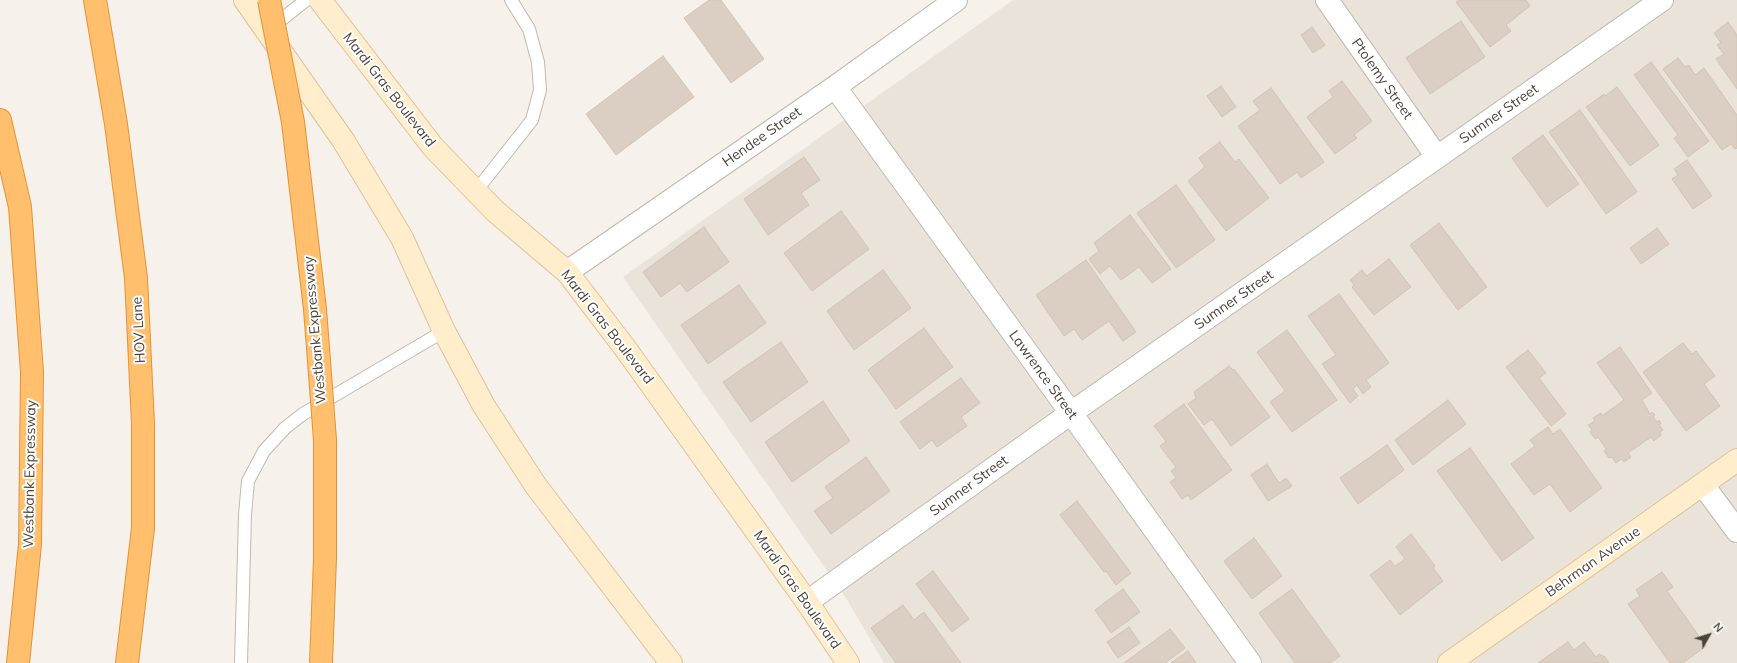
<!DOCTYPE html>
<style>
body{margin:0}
#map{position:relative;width:1737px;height:663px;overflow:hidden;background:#f6f2eb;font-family:Mulish,sans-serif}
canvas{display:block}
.north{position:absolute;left:1689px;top:615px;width:40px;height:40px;-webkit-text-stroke:3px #fff;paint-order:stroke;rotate:51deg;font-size:11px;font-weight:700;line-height:16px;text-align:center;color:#4b4238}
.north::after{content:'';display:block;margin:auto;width:14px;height:18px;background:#4b4238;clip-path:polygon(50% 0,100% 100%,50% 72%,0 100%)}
</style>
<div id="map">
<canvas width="1737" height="663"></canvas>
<div class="north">N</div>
</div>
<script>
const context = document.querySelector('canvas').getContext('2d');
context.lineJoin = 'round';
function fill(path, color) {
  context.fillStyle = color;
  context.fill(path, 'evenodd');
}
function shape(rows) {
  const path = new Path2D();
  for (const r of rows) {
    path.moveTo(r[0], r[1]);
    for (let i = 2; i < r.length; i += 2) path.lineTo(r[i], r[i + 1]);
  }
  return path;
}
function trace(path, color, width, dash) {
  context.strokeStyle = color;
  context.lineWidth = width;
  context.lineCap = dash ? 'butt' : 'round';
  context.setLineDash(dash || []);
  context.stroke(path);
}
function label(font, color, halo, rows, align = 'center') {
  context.font = font + ' Mulish,sans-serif';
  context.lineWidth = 4;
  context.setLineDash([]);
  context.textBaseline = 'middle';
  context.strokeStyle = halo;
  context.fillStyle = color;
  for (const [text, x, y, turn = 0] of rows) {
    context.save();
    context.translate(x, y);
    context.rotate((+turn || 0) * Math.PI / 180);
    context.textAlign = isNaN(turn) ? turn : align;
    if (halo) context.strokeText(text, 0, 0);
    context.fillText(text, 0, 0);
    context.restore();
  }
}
fill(shape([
 [1013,0,1737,0,1737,663,884,663,846,598,623,277]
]), '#eae3d9');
const building = shape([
 [709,0,721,0,764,59,731,83,684,18,709,0],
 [1459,0,1526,0,1530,6,1506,25,1511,31,1490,47,1456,2,1459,0],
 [1461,21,1485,57,1430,94,1406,58,1461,21],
 [1728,22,1737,35,1737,89,1716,59,1724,54,1717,45,1721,43,1714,33,1728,22],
 [1312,27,1325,45,1313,53,1301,35,1312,27],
 [663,56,694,97,616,155,586,114,663,56],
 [1678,58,1685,67,1689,65,1695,75,1704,68,1737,115,1737,148,1735,149,1731,144,1722,150,1663,69,1678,58],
 [1651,62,1709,141,1688,157,1674,138,1678,135,1634,75,1651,62],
 [1342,81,1372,121,1354,135,1357,138,1335,154,1307,117,1333,97,1329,91,1342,81],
 [1221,86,1236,107,1222,117,1207,96,1221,86],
 [1617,87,1659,145,1630,166,1586,107,1604,94,1605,96,1617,87],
 [1271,88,1324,162,1301,178,1297,172,1280,184,1238,126,1260,110,1253,101,1271,88],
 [1580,110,1637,192,1606,214,1549,132,1580,110],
 [1543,135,1579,184,1547,207,1512,158,1543,135],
 [1220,142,1235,162,1239,159,1269,198,1226,231,1188,181,1205,167,1199,158,1220,142],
 [804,157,820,180,801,193,809,205,768,235,744,199,804,157],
 [1687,160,1712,196,1693,209,1672,179,1678,175,1674,169,1687,160],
 [1176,185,1215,240,1176,268,1137,213,1176,185],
 [841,211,869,249,812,291,784,253,841,211],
 [1130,215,1171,269,1152,283,1139,267,1121,280,1110,266,1100,274,1089,259,1099,251,1094,243,1130,215],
 [1439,223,1487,287,1458,310,1410,245,1439,223],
 [704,227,729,262,687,292,680,283,661,297,643,272,704,227],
 [1657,228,1669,244,1641,264,1630,248,1657,228],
 [1389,259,1411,287,1374,315,1352,287,1354,285,1350,280,1362,270,1367,276,1389,259],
 [1086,260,1136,332,1123,341,1109,321,1082,340,1074,329,1064,336,1036,295,1086,260],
 [883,270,911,308,854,350,827,311,883,270],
 [739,285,766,323,708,364,681,325,739,285],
 [1339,294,1389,363,1366,380,1371,387,1363,394,1357,385,1353,389,1358,396,1350,403,1322,364,1336,355,1308,316,1339,294],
 [924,328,953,367,896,409,868,370,924,328],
 [1287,330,1337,400,1292,432,1270,402,1285,391,1257,352,1287,330],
 [781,342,808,382,751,422,723,382,781,342],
 [1683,343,1692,354,1696,351,1715,376,1704,384,1720,406,1686,431,1643,372,1683,343],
 [1620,347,1652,393,1642,400,1650,414,1652,412,1655,415,1653,417,1657,422,1659,420,1661,424,1659,425,1663,430,1660,432,1661,435,1654,441,1651,437,1628,453,1631,457,1624,462,1621,459,1616,463,1612,457,1609,458,1604,451,1606,449,1598,437,1595,439,1590,432,1592,430,1588,425,1595,421,1593,418,1601,413,1602,416,1624,400,1597,363,1620,347],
 [1528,350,1546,373,1539,378,1566,414,1551,426,1506,367,1528,350],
 [1229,366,1233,370,1234,369,1270,417,1231,446,1212,419,1204,425,1188,404,1196,398,1194,392,1229,366],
 [961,378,980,403,961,417,967,426,937,447,932,440,920,449,900,422,961,378],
 [1448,400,1466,424,1413,465,1395,440,1448,400],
 [823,401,850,441,792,482,765,442,823,401],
 [1184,404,1232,470,1191,500,1188,495,1182,499,1170,482,1176,478,1171,471,1176,467,1160,446,1166,441,1154,426,1184,404],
 [1548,427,1553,434,1560,429,1602,488,1570,512,1550,484,1534,495,1511,464,1535,446,1530,440,1548,427],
 [1387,445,1404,470,1358,504,1340,478,1387,445],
 [1470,448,1534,538,1502,561,1437,471,1470,448],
 [866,457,890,491,831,534,814,511,833,498,825,487,866,457],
 [1267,464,1279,483,1286,478,1292,486,1268,501,1251,475,1267,464],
 [1077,501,1131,573,1116,585,1106,571,1104,572,1060,515,1077,501],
 [1411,534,1435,566,1433,568,1443,581,1400,615,1370,575,1390,560,1395,566,1405,559,1396,547,1411,534],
 [1254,538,1282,576,1252,599,1224,561,1254,538],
 [933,571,969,619,952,632,916,584,933,571],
 [1662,572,1673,587,1667,591,1706,646,1683,663,1670,663,1628,604,1640,596,1636,590,1662,572],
 [1123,589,1140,612,1111,633,1095,610,1123,589],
 [1292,589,1340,656,1330,663,1295,663,1259,613,1292,589],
 [903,605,914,620,924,612,961,663,896,663,871,628,903,605],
 [1129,627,1140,643,1118,658,1107,642,1129,627],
 [1170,629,1185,648,1165,663,1124,663,1170,629],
 [1568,642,1574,650,1584,642,1596,657,1599,654,1605,657,1609,663,1538,663,1568,642],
 [1188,651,1196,663,1171,663,1188,651]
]);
fill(building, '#dbcfc3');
trace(building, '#d4c3b3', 1);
const lane = shape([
 [271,28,306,0],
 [476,191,532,120,540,90,538,62,529,29,511,0],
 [241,663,245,515,248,481,264,451,285,428,303,414,444,331]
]);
const street = shape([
 [1327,0,1437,157],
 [835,87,1071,413,1250,663],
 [567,272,835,87,956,0],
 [1703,485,1737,531],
 [807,602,1071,413,1662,0]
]);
const secondary = shape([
 [245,0,343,140,402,238,444,331,484,406,536,486,671,663],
 [320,0,433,147,495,211,567,272,625,348,807,602,848,663],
 [1449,663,1737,460]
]);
const highway = shape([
 [95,0,116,124,136,278,143,424,143,528,127,663],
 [0,120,20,207,32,372,30,544,18,663]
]);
trace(lane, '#c2b8ad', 14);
trace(street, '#c2b8ad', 24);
trace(secondary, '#dbc39b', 24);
trace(highway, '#e59236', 24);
trace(lane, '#fff', 12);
trace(street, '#fff', 22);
trace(secondary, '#ffedcc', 22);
trace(highway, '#ffbf6d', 22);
const highwayBridge = shape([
 [269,0,293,122,315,309,325,440,325,558,321,663]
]);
trace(highwayBridge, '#e59236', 24, []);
trace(highwayBridge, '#ffbf6d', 22);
label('14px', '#4b4238', '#fff', [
 ["Ptolemy Street",1382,79,55],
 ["Mardi Gras Boulevard",389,90,52],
 ["Sumner Street",1499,114,-35],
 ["Hendee Street",762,137,-35],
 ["Sumner Street",1234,300,-35],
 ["Mardi Gras Boulevard",607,327,52],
 ["HOV Lane",139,330,-93],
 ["Westbank Expressway",315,330,-95],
 ["Lawrence Street",1043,375,54],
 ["Westbank Expressway",30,474,-89],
 ["Sumner Street",969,486,-36],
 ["Behrman Avenue",1593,562,-35],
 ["Mardi Gras Boulevard",797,590,55]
]);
</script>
